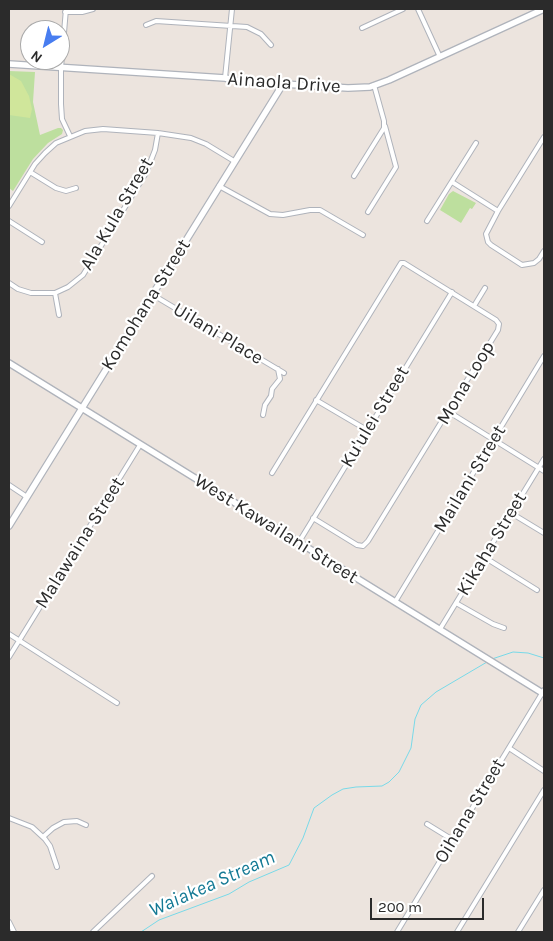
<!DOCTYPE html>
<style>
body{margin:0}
#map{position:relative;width:553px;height:941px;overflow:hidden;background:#ece4de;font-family:Karla,sans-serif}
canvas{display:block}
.frame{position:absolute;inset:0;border:10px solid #2b2b2b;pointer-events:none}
.north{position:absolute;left:20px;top:20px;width:50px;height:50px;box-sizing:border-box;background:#fff;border:1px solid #aaa;border-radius:50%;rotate:216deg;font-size:14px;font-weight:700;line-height:20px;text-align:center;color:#2b2b2b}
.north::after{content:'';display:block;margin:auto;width:18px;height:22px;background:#487df0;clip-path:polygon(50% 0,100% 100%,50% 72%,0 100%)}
.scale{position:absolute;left:370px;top:898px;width:114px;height:22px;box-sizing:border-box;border:2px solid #2b2b2b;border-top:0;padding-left:6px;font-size:15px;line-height:18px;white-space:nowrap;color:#2b2b2b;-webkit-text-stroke:4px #fff;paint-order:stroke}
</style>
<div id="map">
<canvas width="553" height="941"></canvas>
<div class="frame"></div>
<div class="north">N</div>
<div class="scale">200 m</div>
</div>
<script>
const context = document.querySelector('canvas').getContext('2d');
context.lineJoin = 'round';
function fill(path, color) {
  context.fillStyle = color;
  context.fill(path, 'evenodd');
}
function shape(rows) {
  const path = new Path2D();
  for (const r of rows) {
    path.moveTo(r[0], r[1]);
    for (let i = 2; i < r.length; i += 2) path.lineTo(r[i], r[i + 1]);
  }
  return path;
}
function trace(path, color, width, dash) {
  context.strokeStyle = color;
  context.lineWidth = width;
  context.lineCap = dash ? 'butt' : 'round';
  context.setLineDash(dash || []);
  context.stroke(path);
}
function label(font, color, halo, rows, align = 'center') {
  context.font = font + ' Karla,sans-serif';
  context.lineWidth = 4.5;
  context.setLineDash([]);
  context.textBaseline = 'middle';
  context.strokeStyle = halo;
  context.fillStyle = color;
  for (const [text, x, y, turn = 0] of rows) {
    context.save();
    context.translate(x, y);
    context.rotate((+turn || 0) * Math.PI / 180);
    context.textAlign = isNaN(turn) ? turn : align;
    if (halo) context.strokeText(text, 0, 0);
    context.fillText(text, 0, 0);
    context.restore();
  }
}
fill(shape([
 [9,71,35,72,33,102,40,135,58,128,61,128,63,130,62,134,48,143,33,159,13,191,9,188],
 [453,191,476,203,472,209,470,208,461,223,440,210,449,194]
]), '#bddf9e');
fill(shape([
 [9,74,21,81,29,96,32,109,30,118,9,115]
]), '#d0e69b');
trace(shape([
 [492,659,513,652,528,653,544,658],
 [141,932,159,920,229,894,249,882,289,865,303,838,314,808,332,795,343,789,356,787,382,786,389,782,399,772,411,748,415,719,421,705,436,692,487,662]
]), '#78d9e8', 1);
const street = shape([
 [66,9,61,68,61,104,62,119,70,136],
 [418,9,440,57],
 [65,12,82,12,93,9],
 [146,25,156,21,247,27,261,34,271,45],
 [362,28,403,9],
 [225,78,232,9],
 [544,137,498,211,486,234,488,242,491,245,522,265,534,263,539,259,544,251],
 [30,172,56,188,66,191,76,188],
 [354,176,384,128,384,121,374,85],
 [452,182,498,211],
 [219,186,270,214,283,215,310,210,320,210,363,235],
 [9,206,35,164,45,153,56,143,85,131,103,129,158,133,191,138,206,144,234,161],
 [368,212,396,167,385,126],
 [9,221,42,242],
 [427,221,476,143],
 [9,283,18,289,31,293,55,293,68,287,83,275,146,173,155,150,158,133],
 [55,293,59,315],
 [153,295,284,373],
 [474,306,485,288],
 [316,400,367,430],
 [449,412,544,471],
 [263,415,265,405,271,396,272,389,280,379,278,369],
 [272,473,401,263,404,263,496,320,499,324,498,330,368,541,363,546,357,545,313,518],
 [9,485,27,497],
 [511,513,544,533],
 [299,542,452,292],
 [484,557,537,590],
 [395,602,544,356],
 [456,603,493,624,504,628],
 [440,629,544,459],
 [9,634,117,703],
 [9,657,140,445],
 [509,748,544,771],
 [9,818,32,827,45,839,50,846,57,867],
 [427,824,453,840],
 [43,837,53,828,64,822,77,821,86,825],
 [9,922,14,932],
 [93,932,152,876],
 [397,932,544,690],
 [457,932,544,790],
 [518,932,544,890]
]);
const secondary = shape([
 [9,64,225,78,238,81,283,84,348,88,370,87,389,80,544,9],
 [9,363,544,694],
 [9,526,283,84]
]);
trace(street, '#afb3bb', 6);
trace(secondary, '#afb3bb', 8);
trace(street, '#fff', 4);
trace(secondary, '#fff', 5.5);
label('19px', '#2b2b2b', '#fff', [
 ["Ainaola Drive",284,83,4],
 ["Ala Kula Street",117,214,-60],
 ["Komohana Street",146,305,-58],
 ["Uilani Place",218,334,31],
 ["Mona Loop",466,383,-59],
 ["Ku'ulei Street",375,417,-59],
 ["Mailani Street",470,479,-59],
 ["West Kawailani Street",276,529,32],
 ["Malawaina Street",80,543,-58],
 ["Kikaha Street",492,544,-59],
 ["Oihana Street",470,811,-59]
]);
label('italic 20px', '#157a95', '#fff', [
 ["Waiakea Stream",212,884,-24]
]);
</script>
